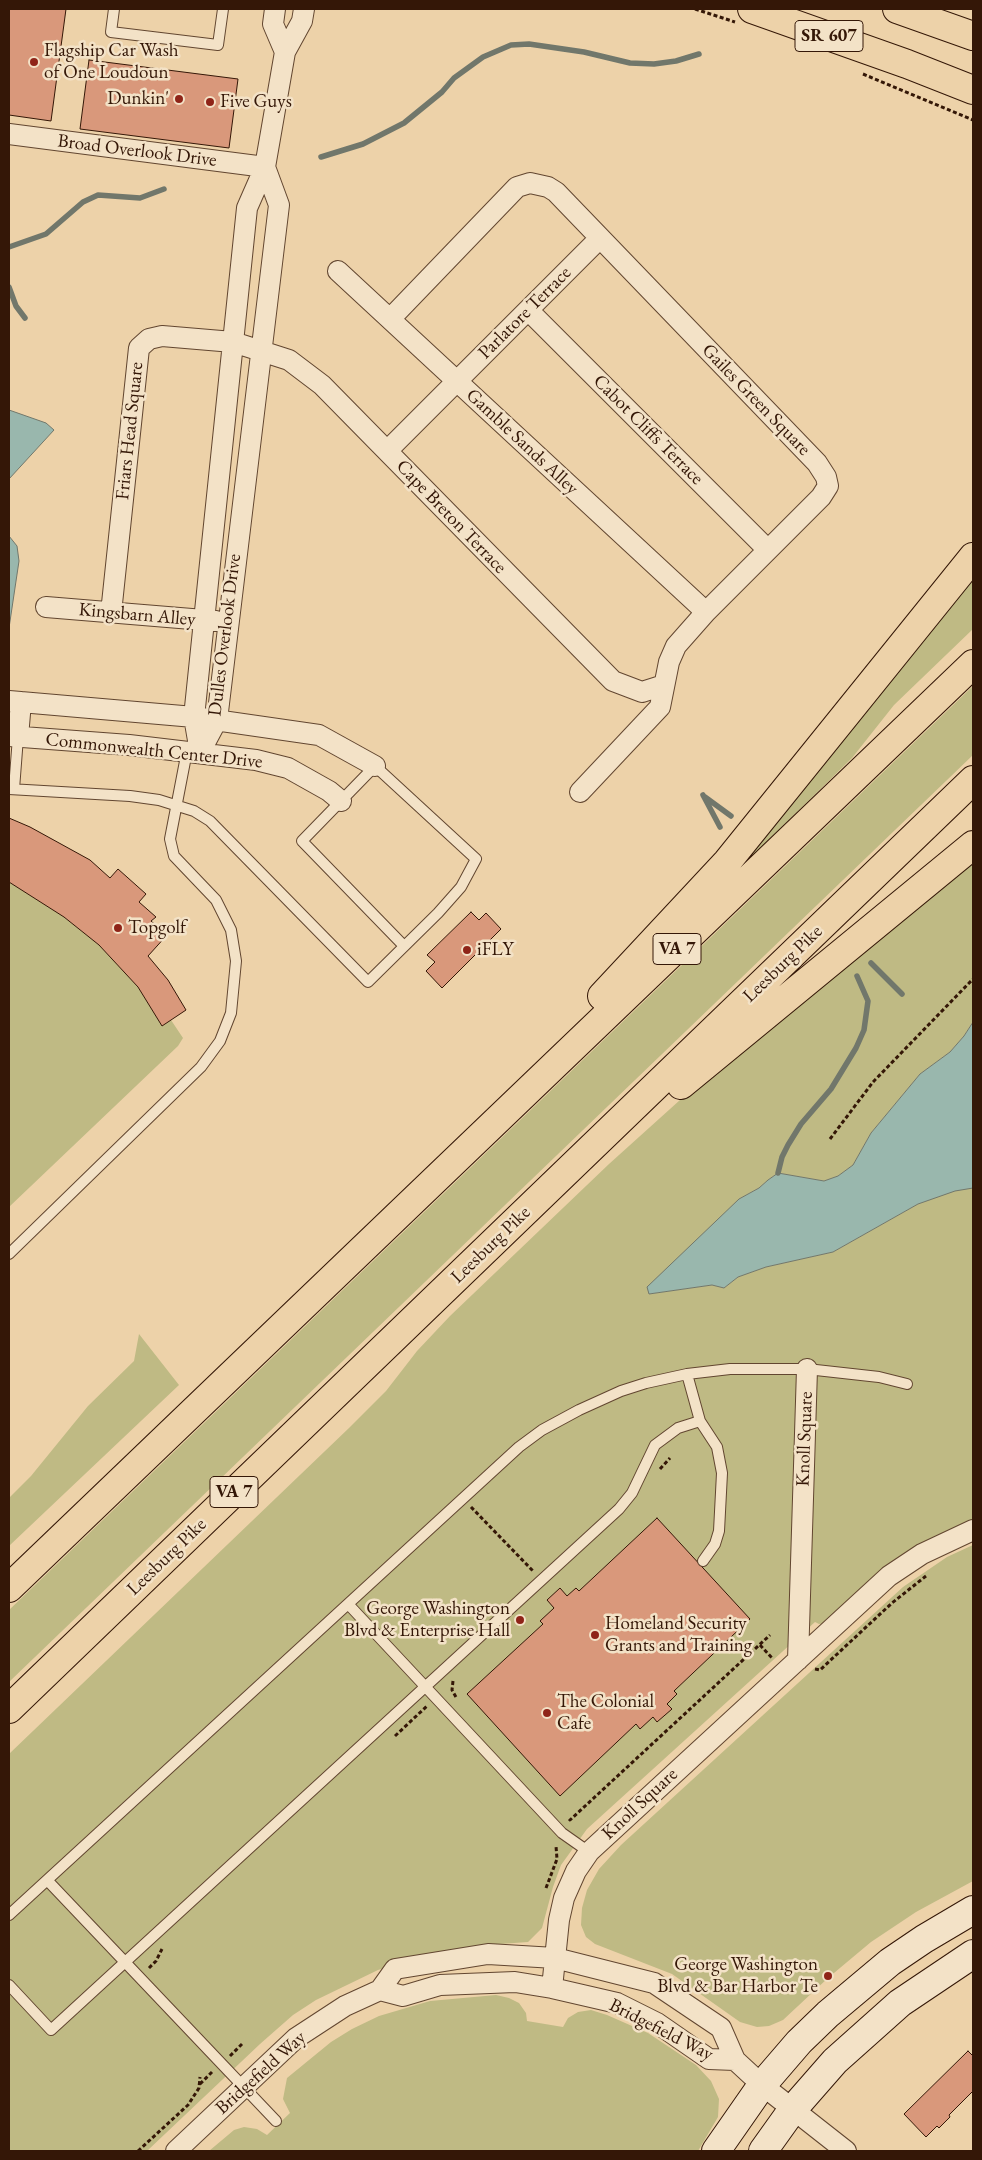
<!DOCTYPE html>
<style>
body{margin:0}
#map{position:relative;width:982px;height:2160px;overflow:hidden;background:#edd2a9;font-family:"EB Garamond",serif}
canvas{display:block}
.frame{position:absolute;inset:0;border:10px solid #341707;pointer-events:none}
</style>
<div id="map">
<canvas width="982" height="2160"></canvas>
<div class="frame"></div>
</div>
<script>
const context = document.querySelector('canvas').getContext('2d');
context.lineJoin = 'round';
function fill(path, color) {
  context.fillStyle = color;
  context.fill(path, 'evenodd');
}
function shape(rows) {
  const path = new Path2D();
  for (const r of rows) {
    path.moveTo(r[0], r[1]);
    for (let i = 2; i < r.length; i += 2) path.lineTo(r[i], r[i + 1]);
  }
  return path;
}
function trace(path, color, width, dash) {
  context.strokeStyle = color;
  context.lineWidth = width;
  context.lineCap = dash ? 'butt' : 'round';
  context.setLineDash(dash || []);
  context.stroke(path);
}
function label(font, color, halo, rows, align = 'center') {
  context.font = font + ' "EB Garamond",serif';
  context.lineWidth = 5;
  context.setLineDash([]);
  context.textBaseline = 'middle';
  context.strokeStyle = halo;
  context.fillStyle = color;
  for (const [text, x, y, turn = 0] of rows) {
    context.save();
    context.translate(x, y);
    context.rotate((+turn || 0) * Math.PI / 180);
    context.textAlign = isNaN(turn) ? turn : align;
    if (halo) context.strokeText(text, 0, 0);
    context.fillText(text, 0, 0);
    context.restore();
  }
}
fill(shape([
 [973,578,973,629,894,705,852,758,723,885,894,672],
 [973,686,973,755,9,1682,9,1610],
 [973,857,973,1021,964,1036,950,1052,920,1074,871,1133,853,1165,838,1176,824,1181,778,1173,768,1180,759,1188,739,1199,649,1294,712,1285,724,1288,738,1277,766,1267,833,1252,918,1204,955,1190,973,1188,973,1524,831,1623,819,1624,815,1622,587,1829,561,1865,553,1887,542,1928,528,1942,486,1945,429,1954,378,1970,316,2000,293,2015,260,2044,147,2151,9,2151,9,1754,349,1428,386,1391,417,1351,450,1316,609,1164,751,1036],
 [9,882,64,917,99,945,138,987,162,1026,171,1020,183,1038,178,1046,9,1207],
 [139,1334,179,1385,9,1546,9,1498,31,1476,88,1406,134,1361],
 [973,1545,973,1881,916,1912,871,1942,828,1978,783,2020,769,2026,757,2027,740,2022,672,1974,595,1944,586,1937,581,1925,582,1908,587,1890,599,1869,621,1845,903,1587,947,1557],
 [496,1995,509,1998,519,2003,526,2013,527,2021,563,2027,568,2018,578,2012,591,2010,607,2015,648,2033,696,2065,711,2081,719,2099,718,2117,698,2151,209,2151,234,2130,244,2127,257,2129,267,2135,290,2113,283,2099,287,2078,331,2042,352,2029,379,2016,430,2001]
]), '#bfba84');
const water = shape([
 [9,410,46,423,54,430,9,479,9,410],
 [9,536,17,546,19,561,9,628,9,536],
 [973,1022,973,1188,955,1191,918,1204,833,1252,766,1267,738,1277,724,1288,712,1285,649,1294,647,1287,739,1199,759,1188,768,1180,778,1173,824,1181,838,1176,853,1165,871,1133,920,1074,950,1052,964,1036,973,1022]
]);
fill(water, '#99b7ad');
trace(water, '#71776b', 1);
trace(shape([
 [321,157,363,144,404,123,442,92,454,78,483,57,511,45,529,44,584,52,630,63,654,64,676,61,699,54],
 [9,247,46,234,83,202,98,195,140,198,164,189],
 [9,287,16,306,25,318],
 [703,795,720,827],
 [705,797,731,816],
 [871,963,902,994],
 [778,1173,782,1157,788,1145,801,1124,831,1089,856,1048,864,1030,868,1001,857,976]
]), '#71776b', 5.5);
const building = shape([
 [9,9,66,9,51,121,9,115,9,9],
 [89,60,238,79,229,148,80,129,89,60],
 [9,818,30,827,90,860,110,878,118,869,146,894,139,902,156,917,151,921,167,935,148,956,168,980,186,1010,162,1026,138,987,99,945,64,917,9,882,9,818],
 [471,912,479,920,486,913,501,929,442,988,426,971,435,962,427,955,471,912],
 [657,1518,750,1619,674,1691,677,1694,667,1704,672,1709,657,1722,653,1717,640,1729,636,1724,560,1796,467,1694,543,1624,540,1621,554,1608,547,1600,560,1588,567,1596,576,1588,579,1591,657,1518],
 [968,2051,973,2056,973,2091,949,2115,950,2117,939,2128,937,2126,926,2137,904,2114,968,2051]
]);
fill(building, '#d9987b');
trace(building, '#341707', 1);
const lane = shape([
 [114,9,111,32,218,45,223,9],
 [9,789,130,796,159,800,194,811,210,821,368,982,438,913,461,887,476,859,375,766,302,841,404,946],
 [14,789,18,737],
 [9,1254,201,1067,220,1041,231,1013,236,961,231,930,216,900,174,856,170,839,187,751],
 [687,1374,700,1421,717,1447,722,1473,719,1531,715,1544,703,1561],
 [348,1604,562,1833,589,1852],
 [47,1880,276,2121],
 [9,1915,519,1447,542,1430,579,1410,621,1391,646,1383,687,1374,730,1369,807,1369,879,1377,907,1384],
 [9,1985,51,2030,619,1509,632,1493,655,1445,678,1428,700,1421]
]);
const street = shape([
 [275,9,273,24,285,52],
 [9,134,265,167],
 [338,271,706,612],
 [528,310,768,550],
 [390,319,517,187,530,183,548,187,556,192,817,463,826,477,828,486,821,497,706,612,676,646,669,662,660,707,580,792],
 [387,451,600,238],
 [46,607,216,621],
 [111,613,139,348,149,339,162,336,233,342,289,360,322,385,613,681,642,692,664,685],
 [9,701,194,717,319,735,375,766],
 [9,736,129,745,256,760,288,768,329,791,341,801],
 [18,737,21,702],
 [200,752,194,717,247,208,265,167,285,52,302,21,304,9],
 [200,752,217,720,279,205,265,167],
 [798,1660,807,1369],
 [552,1988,559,1920,564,1898,576,1871,589,1852,889,1576,922,1554,973,1530],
 [380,1990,403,1996,440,1985,515,1982,552,1988,617,2003,657,2023,709,2059,735,2060],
 [176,2151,296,2038,345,2006,380,1990,395,1969,488,1954,555,1958,654,1983,721,2028,735,2060,762,2085,846,2151]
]);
const secondary = shape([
 [716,2151,762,2085,799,2042,828,2014,890,1962,924,1939,973,1910],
 [763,2151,793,2109,835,2061,900,2003,973,1954]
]);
const primary = shape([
 [752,9,907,64,973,90],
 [897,9,973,36]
]);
const highway = shape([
 [602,996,727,862,973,557],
 [681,1085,973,845],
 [9,1588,973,664],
 [9,1709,973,780]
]);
trace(lane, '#624630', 12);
trace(street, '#624630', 22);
trace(secondary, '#341707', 30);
trace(primary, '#341707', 30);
trace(highway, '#341707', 30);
trace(shape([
 [695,9,735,22],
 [863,74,973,120],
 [830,1139,873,1082,973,979],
 [660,1469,670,1458],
 [471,1507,533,1571],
 [760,1645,773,1659],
 [815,1669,820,1670,892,1603,926,1576],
 [453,1681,452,1690,456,1697],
 [395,1736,427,1706],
 [569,1819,570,1820,770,1635],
 [546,1888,557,1859,556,1846],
 [149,1968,156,1961,162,1949],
 [230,2056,242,2044],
 [200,2084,212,2072],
 [138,2151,188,2105,199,2088,200,2077]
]), '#341707', 3, [4, 2.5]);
trace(lane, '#f3e2c7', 10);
trace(street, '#f3e2c7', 20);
trace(secondary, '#f3e2c7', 28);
trace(primary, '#edd2a9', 28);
trace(highway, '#edd2a9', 28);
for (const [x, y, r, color] of [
 [34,62,5,"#8f2418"],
 [179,99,5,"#8f2418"],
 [210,102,5,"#8f2418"],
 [118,928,5,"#8f2418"],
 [467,950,5,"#8f2418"],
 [520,1620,5,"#8f2418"],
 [595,1635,5,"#8f2418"],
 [547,1713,5,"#8f2418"],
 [828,1976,5,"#8f2418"]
]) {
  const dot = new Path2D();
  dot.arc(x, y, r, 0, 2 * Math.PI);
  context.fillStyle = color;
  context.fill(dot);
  trace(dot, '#f3e2c7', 2);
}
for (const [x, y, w] of [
 [829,36,68],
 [677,949,48],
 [234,1492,48]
]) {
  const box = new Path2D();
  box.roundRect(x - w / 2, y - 15.5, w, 31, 4);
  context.fillStyle = '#f3e2c7';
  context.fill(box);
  trace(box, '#341707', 1);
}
label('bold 18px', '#341707', null, [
 ["SR 607",829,36],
 ["VA 7",677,949],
 ["VA 7",234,1492]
]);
label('19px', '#341707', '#f3e2c7', [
 ["Flagship Car Wash",44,51],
 ["of One Loudoun",44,73],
 ["Dunkin'",169,99,"right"],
 ["Five Guys",220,102],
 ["Topgolf",128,928],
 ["iFLY",477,950],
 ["George Washington",510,1609,"right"],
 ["Blvd & Enterprise Hall",510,1631,"right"],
 ["Homeland Security",605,1624],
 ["Grants and Training",605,1646],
 ["The Colonial",557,1702],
 ["Cafe",557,1724],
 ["George Washington",818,1965,"right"],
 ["Blvd & Bar Harbor Te",818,1987,"right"]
], 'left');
label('19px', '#341707', '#f3e2c7', [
 ["Broad Overlook Drive",137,151,7],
 ["Parlatore Terrace",525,313,-45],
 ["Gailes Green Square",756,400,46],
 ["Cabot Cliffs Terrace",648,430,45],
 ["Friars Head Square",130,431,-84],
 ["Gamble Sands Alley",522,442,43],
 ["Cape Breton Terrace",451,517,46],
 ["Kingsbarn Alley",137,615,5],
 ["Dulles Overlook Drive",225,635,-83],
 ["Commonwealth Center Drive",154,751,6],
 ["Leesburg Pike",783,964,-44],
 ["Leesburg Pike",491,1245,-44],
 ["Knoll Square",805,1439,-88],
 ["Leesburg Pike",167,1557,-44],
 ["Knoll Square",640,1804,-43],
 ["Bridgefield Way",661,2030,27],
 ["Bridgefield Way",261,2073,-42]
]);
</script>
